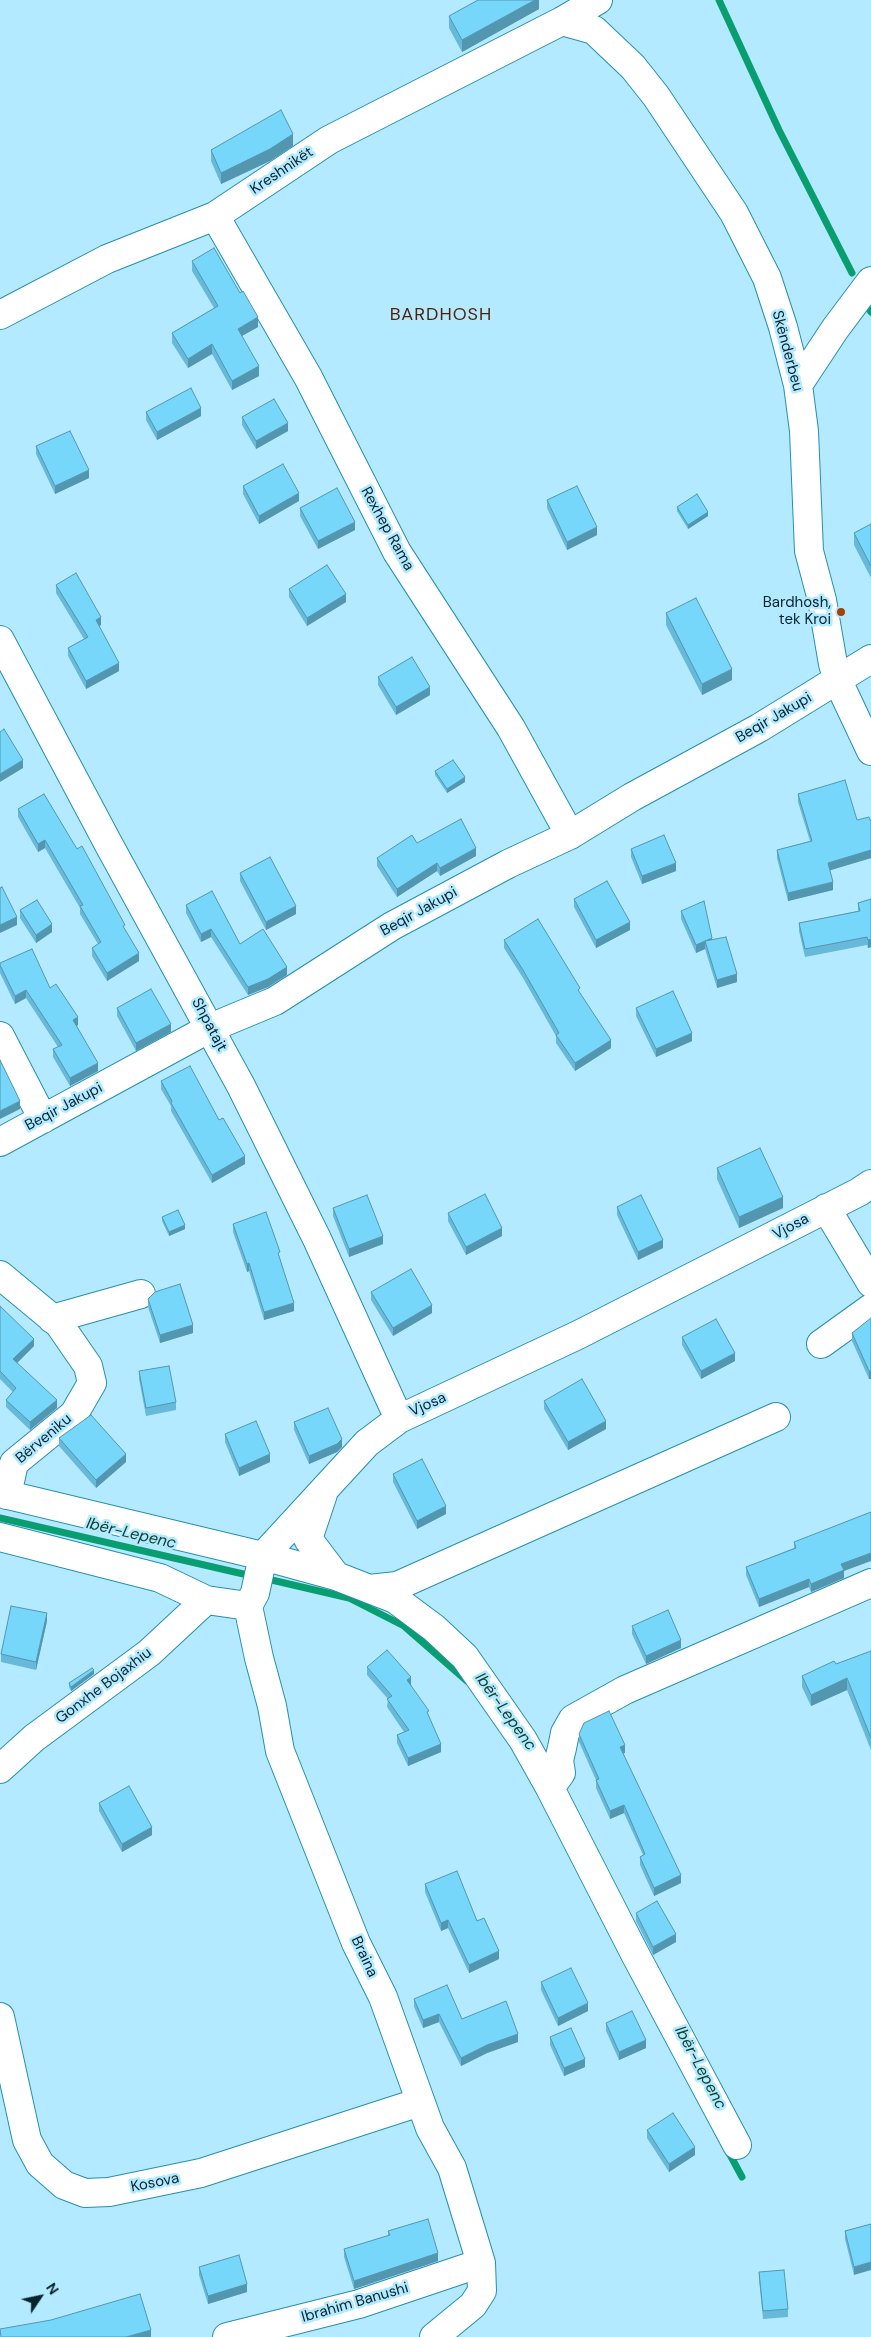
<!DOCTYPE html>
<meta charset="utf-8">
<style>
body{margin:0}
#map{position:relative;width:871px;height:2337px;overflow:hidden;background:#b4eaff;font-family:"DM Sans",sans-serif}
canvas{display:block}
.north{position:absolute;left:15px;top:2272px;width:50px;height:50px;-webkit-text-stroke:4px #b4eaff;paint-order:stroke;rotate:56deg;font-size:14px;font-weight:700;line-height:20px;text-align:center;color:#04242e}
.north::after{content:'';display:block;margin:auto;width:18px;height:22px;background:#04242e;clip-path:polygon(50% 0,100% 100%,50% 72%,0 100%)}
</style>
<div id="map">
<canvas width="871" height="2337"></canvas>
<div class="north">N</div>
</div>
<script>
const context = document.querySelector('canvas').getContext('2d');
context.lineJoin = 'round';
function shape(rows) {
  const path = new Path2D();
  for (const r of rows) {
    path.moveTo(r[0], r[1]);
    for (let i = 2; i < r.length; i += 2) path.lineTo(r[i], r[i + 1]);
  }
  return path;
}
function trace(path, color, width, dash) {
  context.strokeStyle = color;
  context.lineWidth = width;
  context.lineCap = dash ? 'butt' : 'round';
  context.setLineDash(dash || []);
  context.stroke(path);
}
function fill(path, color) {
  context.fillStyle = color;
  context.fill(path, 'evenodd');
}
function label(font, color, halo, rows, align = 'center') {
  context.font = font + ' "DM Sans",sans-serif';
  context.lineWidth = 5;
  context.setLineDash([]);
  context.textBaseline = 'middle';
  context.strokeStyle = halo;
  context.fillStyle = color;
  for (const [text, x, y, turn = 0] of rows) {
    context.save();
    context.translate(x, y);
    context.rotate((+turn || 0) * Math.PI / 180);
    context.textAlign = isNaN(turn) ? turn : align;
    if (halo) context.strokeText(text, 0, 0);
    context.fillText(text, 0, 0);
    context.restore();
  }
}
trace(shape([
 [719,0,779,130,852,273],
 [869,309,871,312],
 [0,1518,252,1576],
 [263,1578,349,1598,404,1626,467,1681],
 [728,2151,742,2177]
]), '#099e70', 7);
const minor = shape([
 [562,21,594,30,633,67,656,96,734,213,767,278,783,327,798,385,804,431,809,551,822,600,833,664,838,681,871,751],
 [215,216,308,377,397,552,511,728,570,835],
 [0,315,107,259,215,216,329,140,562,21,598,0],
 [798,385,835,329,871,281],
 [0,640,109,845,241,1086,317,1239,399,1419],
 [0,1036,43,1119],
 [0,1142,210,1028,275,1001,392,926,508,864,570,835,632,797,759,728,871,659],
 [826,1208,871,1283],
 [0,1275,59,1324,88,1366,92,1383,74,1414,14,1463,7,1495],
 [52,1319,141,1294],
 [821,1344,871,1308],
 [0,1493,263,1556,336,1576,395,1599,434,1628,465,1657,523,1740,550,1788,635,1954,737,2145],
 [323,1494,308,1539,336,1576],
 [0,1537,160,1578,206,1600],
 [369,1589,397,1586,776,1417],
 [0,1769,34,1738,149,1653,206,1600,248,1606],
 [550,1788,561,1773,559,1760,562,1748,565,1733,573,1719,625,1690,871,1583],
 [0,2017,27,2140,40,2164,64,2185,85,2193,109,2192,201,2173,420,2102],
 [227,2337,359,2304,481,2263],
 [434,2337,473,2305,482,2291,481,2263,452,2168,430,2128,383,1997,356,1943,280,1751,272,1706,259,1658,248,1606,255,1593,263,1556,367,1443,399,1419,578,1335,859,1192,871,1184]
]);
trace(minor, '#268fb0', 30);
trace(minor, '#fff', 28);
fill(shape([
 [539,0,539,9,462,52,449,28,449,16],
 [293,146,270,161,221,184,211,161,211,150],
 [192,261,258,327,242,336,259,376,232,390,212,354,188,368,172,343,172,333,214,308,192,271],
 [146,412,201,416,157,440,146,420],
 [242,417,288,431,256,449,242,425],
 [36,446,89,478,55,494,36,454],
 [243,486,299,501,259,524,243,494],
 [547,500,597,535,567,550,547,508],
 [677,507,708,516,688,529,677,511],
 [300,508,355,530,318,549,300,516],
 [871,524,871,578,854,545,854,533],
 [56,585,101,625,99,626,119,671,86,689,68,656,68,648,84,639,56,593],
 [289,589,346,602,307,626,289,597],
 [666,613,732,680,702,695,666,625],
 [378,677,430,695,396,715,378,685],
 [435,771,465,782,447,793,435,775],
 [798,794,857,820,871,858,830,870,833,890,788,901,777,858,777,850,810,841,798,802],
 [18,809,125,931,139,961,107,981,92,956,92,948,98,944,80,914,80,908,45,848,38,852,18,817],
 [417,843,476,856,440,876,437,871,397,897,377,866,377,858],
 [631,849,676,871,642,884,631,857],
 [240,873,296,914,266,930,240,881],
 [574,899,630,930,596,948,574,907],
 [871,899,871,947,868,948,867,945,805,957,799,931,799,923,858,911,858,903],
 [186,905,240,944,287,975,268,987,248,995,211,937,201,942,186,913],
 [20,910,52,932,36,943,20,918],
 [681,911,712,940,737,982,717,988,705,949,696,953,681,919],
 [504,940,580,993,611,1048,575,1071,556,1043,556,1036,523,978,504,948],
 [0,963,50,988,78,1025,77,1026,98,1071,70,1086,53,1057,53,1049,58,1047,26,998,15,1004,0,973],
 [117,1008,171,1032,136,1051,117,1016],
 [636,1008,692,1041,656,1057,636,1016],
 [161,1081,245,1164,212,1183,171,1111,171,1106,161,1089],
 [717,1168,783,1208,739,1228,717,1179],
 [617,1207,663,1248,638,1260,617,1215],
 [333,1208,383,1244,349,1257,333,1216],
 [448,1213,502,1236,466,1255,448,1221],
 [162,1217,185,1229,169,1236,162,1221],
 [233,1224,280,1259,294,1311,264,1320,249,1271,247,1272,233,1232],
 [371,1292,432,1313,393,1336,371,1300],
 [148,1299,193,1333,160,1343,148,1307],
 [0,1306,34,1346,17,1363,57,1408,30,1430,6,1407,6,1400,13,1392,0,1379],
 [871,1318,871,1379,869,1379,852,1341,852,1333],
 [682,1337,735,1361,701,1379,682,1345],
 [139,1371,176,1402,176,1410,146,1416,139,1379],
 [544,1401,606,1429,568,1450,544,1409],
 [294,1422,342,1447,337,1452,309,1464,294,1430],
 [225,1434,270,1462,239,1476,225,1442],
 [59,1438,126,1462,96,1488,59,1446],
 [393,1474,446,1514,417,1529,393,1482],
 [794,1542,844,1571,844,1578,811,1592,809,1587,759,1607,746,1575,746,1567,794,1548],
 [47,1621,36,1670,1,1662,1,1654],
 [632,1626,681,1648,646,1664,632,1634],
 [871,1651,871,1750,847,1690,811,1706,802,1687,802,1676,836,1664],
 [367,1667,411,1685,429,1717,441,1752,408,1766,397,1743,397,1735,404,1732,387,1707,388,1699,367,1675],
 [94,1674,71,1691,69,1687,69,1683],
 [579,1734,625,1753,623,1753,681,1883,654,1896,640,1865,640,1857,643,1855,624,1813,610,1819,596,1788,596,1780,579,1742],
 [99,1803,152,1835,122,1852,99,1811],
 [425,1884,477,1921,499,1959,469,1973,448,1928,441,1931,425,1892],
 [636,1913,676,1942,653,1955,636,1921],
 [541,1982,588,2011,558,2026,541,1990],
 [414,1999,462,2019,518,2042,487,2053,461,2066,439,2022,423,2028,414,2007],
 [606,2023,646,2048,619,2060,606,2031],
 [550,2037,585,2067,564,2076,550,2045],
 [647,2130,695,2155,669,2172,647,2138],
 [871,2224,854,2275,845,2239,845,2231],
 [388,2231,438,2261,354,2289,344,2257,344,2249,388,2236],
 [199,2267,247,2292,208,2304,199,2275],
 [759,2272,788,2309,788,2317,763,2319,759,2280]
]), '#66b9d8');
fill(shape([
 [535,0,539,0,539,9,462,52,462,40],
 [293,134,293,146,270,161,221,184,221,173],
 [258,317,258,327,238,338,238,329],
 [212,344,212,354,188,368,188,359],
 [259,366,259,376,232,390,232,381],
 [201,408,201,416,157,440,157,432],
 [288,423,288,431,256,449,256,441],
 [89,470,89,478,55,494,55,486],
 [299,493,299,501,259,524,259,516],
 [708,512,708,516,688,529,688,525],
 [355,522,355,530,318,549,318,541],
 [597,527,597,535,567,550,567,542],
 [346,594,346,602,307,626,307,618],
 [101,617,101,625,96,628,96,620],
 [119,663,119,671,86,689,86,681],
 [732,669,732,680,702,695,702,684],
 [430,687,430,695,396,715,396,707],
 [23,760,23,768,0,782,0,774],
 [465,777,465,782,447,793,447,789],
 [45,840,45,848,38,852,38,844],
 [476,848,476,856,440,876,440,868],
 [871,850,871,858,828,871,828,863],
 [437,863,437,871,397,897,397,889],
 [676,863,676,871,642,884,642,876],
 [833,882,833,890,788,901,788,893],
 [296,906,296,914,266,930,266,922],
 [17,917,17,925,0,933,0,925],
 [630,922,630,930,596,948,596,940],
 [52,924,52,932,36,943,36,935],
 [211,929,211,937,201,942,201,934],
 [712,938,712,946,705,941,705,949,696,953,696,945],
 [871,939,871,947,868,948,868,940],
 [139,953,139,961,107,981,107,973],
 [287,967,287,975,268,987,248,995,248,987],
 [737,974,737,982,717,988,717,980],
 [26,990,26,998,15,1004,15,996],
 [78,1017,78,1025,73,1028,73,1020],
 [171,1024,171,1032,136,1051,136,1043],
 [692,1033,692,1041,656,1057,656,1049],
 [611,1040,611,1048,575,1071,575,1063],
 [98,1063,98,1071,70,1086,70,1078],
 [20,1101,20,1109,0,1119,0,1111],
 [245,1156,245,1164,212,1183,212,1175],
 [783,1197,783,1208,739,1228,739,1217],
 [185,1225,185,1229,169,1236,169,1232],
 [502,1228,502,1236,466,1255,466,1247],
 [383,1236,383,1244,349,1257,349,1249],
 [663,1240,663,1248,638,1260,638,1252],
 [249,1263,249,1271,247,1272,247,1264],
 [294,1303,294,1311,264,1320,264,1312],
 [432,1305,432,1313,393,1336,393,1328],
 [193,1325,193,1333,160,1343,160,1335],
 [34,1339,34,1346,13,1367,13,1359],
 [735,1353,735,1361,701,1379,701,1371],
 [869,1371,871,1371,871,1379,869,1379],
 [57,1400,57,1408,30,1430,30,1422],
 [606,1421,606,1429,568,1450,568,1442],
 [342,1439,342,1447,337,1452,309,1464,309,1456],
 [126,1454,126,1462,96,1488,96,1480],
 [270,1454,270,1462,239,1476,239,1468],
 [446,1506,446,1514,417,1529,417,1521],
 [871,1553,871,1561,844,1571,844,1578,811,1592,811,1584,841,1564],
 [809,1579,809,1587,759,1607,759,1599],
 [47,1613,47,1621,36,1670,36,1662],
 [681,1640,681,1648,646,1664,646,1656],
 [94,1670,94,1674,71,1691,71,1687],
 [411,1677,411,1685,407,1688,407,1680],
 [847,1678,847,1690,811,1706,811,1695],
 [441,1744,441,1752,408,1766,408,1758],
 [625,1745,625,1753,620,1755,620,1747],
 [624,1805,624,1813,610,1819,610,1811],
 [152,1827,152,1835,122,1852,122,1844],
 [681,1875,681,1883,654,1896,654,1888],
 [448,1920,448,1928,441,1931,441,1923],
 [676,1934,676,1942,653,1955,653,1947],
 [499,1951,499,1959,469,1973,469,1965],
 [588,2003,588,2011,558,2026,558,2018],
 [439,2014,439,2022,423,2028,423,2020],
 [518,2034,518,2042,487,2053,461,2066,461,2058,487,2045],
 [646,2040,646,2048,619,2060,619,2052],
 [585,2059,585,2067,564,2076,564,2068],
 [695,2147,695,2155,669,2172,669,2164],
 [438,2253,438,2261,354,2289,354,2281],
 [871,2262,871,2270,854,2275,854,2267],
 [247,2284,247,2292,208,2304,208,2296],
 [151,2330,151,2337,126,2337]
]), '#5396b0');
const building = shape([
 [478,0,535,0,462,40,449,16,478,0],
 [281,110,293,134,270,149,221,173,211,150,281,110],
 [214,248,240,293,243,291,258,317,238,329,259,366,232,381,212,344,188,359,172,333,218,306,192,261,214,248],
 [191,388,201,408,157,432,146,412,191,388],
 [274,399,288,423,256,441,242,417,274,399],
 [70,431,89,470,55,486,36,446,70,431],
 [283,464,299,493,259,516,243,486,283,464],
 [577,486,597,527,567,542,547,500,577,486],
 [337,488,355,522,318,541,300,508,337,488],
 [697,494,708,512,688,525,677,507,697,494],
 [871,524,871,566,854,533,871,524],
 [327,565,346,594,307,618,289,589,327,565],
 [76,573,101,617,96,620,119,663,86,681,68,648,88,637,56,585,76,573],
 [696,598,732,669,702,684,666,613,696,598],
 [412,657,430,687,396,707,378,677,412,657],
 [4,729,23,760,0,774,0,732,4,729],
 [453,760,465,777,447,789,435,771,453,760],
 [845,780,857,820,869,817,871,822,871,850,828,863,833,882,788,893,777,850,812,841,798,794,845,780],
 [44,794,77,849,82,846,125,925,123,926,139,953,107,973,92,948,101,942,80,906,83,905,45,840,38,844,18,809,44,794],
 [461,819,476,848,440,868,437,863,397,889,377,858,412,835,417,843,461,819],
 [664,835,676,863,642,876,631,849,664,835],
 [270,857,296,906,266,922,240,873,270,857],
 [607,881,630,922,596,940,574,899,607,881],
 [2,887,17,917,0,925,0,888,2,887],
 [212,891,240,944,263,929,287,967,268,979,248,987,211,929,201,934,186,905,212,891],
 [871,899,871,939,868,940,867,937,805,949,799,923,860,911,858,903,871,899],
 [37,900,52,924,36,935,20,910,37,900],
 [704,901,712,938,696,945,681,911,704,901],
 [538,919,580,988,578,990,611,1040,575,1063,556,1035,559,1033,523,970,504,940,538,919],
 [726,937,737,974,717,980,705,941,726,937],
 [32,949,50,988,56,984,78,1017,73,1020,98,1063,70,1078,53,1049,62,1045,26,990,15,996,0,965,0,963,32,949],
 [151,989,171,1024,136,1043,117,1008,151,989],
 [673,991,692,1033,656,1049,636,1008,673,991],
 [0,1060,20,1101,0,1111,0,1060],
 [190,1066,219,1120,223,1118,245,1156,212,1175,171,1103,172,1101,161,1081,190,1066],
 [760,1148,783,1197,739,1217,717,1168,760,1148],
 [485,1194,502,1228,466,1247,448,1213,485,1194],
 [367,1195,383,1236,349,1249,333,1208,367,1195],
 [641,1195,663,1240,638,1252,617,1207,641,1195],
 [178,1210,185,1225,169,1232,162,1217,178,1210],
 [266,1212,280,1252,278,1253,294,1303,264,1312,249,1263,247,1264,233,1224,266,1212],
 [411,1269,432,1305,393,1328,371,1292,411,1269],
 [180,1284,193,1325,160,1335,148,1299,155,1292,180,1284],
 [0,1306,34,1339,13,1359,57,1400,30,1422,6,1400,16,1388,0,1371,0,1306],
 [871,1318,871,1371,869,1371,852,1333,871,1318],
 [716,1319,735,1353,701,1371,682,1337,716,1319],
 [169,1366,176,1402,146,1408,139,1371,169,1366],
 [582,1379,606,1421,568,1442,544,1401,582,1379],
 [328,1408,342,1439,337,1444,309,1456,294,1422,328,1408],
 [91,1415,126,1454,96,1480,59,1438,91,1415],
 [256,1421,270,1454,239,1468,225,1434,256,1421],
 [422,1459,446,1506,417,1521,393,1474,422,1459],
 [871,1512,871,1553,841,1564,844,1570,811,1584,809,1579,759,1599,746,1567,796,1548,794,1542,871,1512],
 [11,1606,47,1613,36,1662,1,1654,11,1606],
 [668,1610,681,1640,646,1656,632,1626,668,1610],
 [387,1650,411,1677,407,1680,429,1711,427,1712,441,1744,408,1758,397,1735,409,1730,387,1699,392,1696,367,1667,387,1650],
 [871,1651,871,1738,847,1678,811,1695,802,1676,834,1661,836,1664,871,1651],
 [92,1668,94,1670,71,1687,69,1683,92,1668],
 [609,1711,625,1745,620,1747,681,1875,654,1888,640,1857,645,1854,624,1805,610,1811,596,1780,599,1779,579,1734,584,1723,609,1711],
 [129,1786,152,1827,122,1844,99,1803,129,1786],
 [457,1871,477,1921,484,1918,499,1951,469,1965,448,1920,441,1923,425,1884,457,1871],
 [657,1901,676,1934,653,1947,636,1913,657,1901],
 [571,1968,588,2003,558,2018,541,1982,571,1968],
 [447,1985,462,2019,506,2001,518,2034,487,2045,461,2058,439,2014,423,2020,414,1999,447,1985],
 [632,2011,646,2040,619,2052,606,2023,632,2011],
 [571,2028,585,2059,564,2068,550,2037,571,2028],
 [673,2113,695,2147,669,2164,647,2130,673,2113],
 [428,2219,438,2253,354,2281,344,2249,390,2235,388,2231,428,2219],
 [871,2224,871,2262,854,2267,845,2231,871,2224],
 [239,2255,247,2284,208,2296,199,2267,239,2255],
 [784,2270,788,2309,763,2311,759,2272,784,2270],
 [140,2294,151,2330,126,2337,1,2337,0,2329,51,2320,140,2294]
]);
fill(building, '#77d7fb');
trace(building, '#5396b0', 1);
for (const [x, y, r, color] of [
 [841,612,5,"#a54206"]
]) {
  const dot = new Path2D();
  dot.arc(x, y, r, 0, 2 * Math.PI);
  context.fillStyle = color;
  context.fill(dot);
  trace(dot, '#b4eaff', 2);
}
label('15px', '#04242e', '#b4eaff', [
 ["Kreshnikët",282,171,-34],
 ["Skënderbeu",787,351,75],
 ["Rexhep Rama",387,529,61],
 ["Beqir Jakupi",774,718,-30],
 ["Beqir Jakupi",419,912,-29],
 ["Shpatajt",209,1025,62],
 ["Beqir Jakupi",64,1107,-28],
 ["Vjosa",791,1227,-28],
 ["Vjosa",428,1405,-24],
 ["Bërveniku",44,1439,-40],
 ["Gonxhe Bojaxhiu",104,1686,-37],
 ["Braina",364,1957,65],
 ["Kosova",155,2183,-11],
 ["Ibrahim Banushi",355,2303,-16]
]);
label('15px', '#04242e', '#b4eaff', [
 ["Bardhosh,",831,603],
 ["tek Kroi",831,620]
], 'right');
label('italic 16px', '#0e422f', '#b4eaff', [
 ["Ibër-Lepenc",131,1534,13],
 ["Ibër-Lepenc",505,1712,54],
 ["Ibër-Lepenc",700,2068,62]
]);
context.letterSpacing = '1px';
label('18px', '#512109', '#b4eaff', [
 ["BARDHOSH",441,315]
]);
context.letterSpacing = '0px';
</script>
